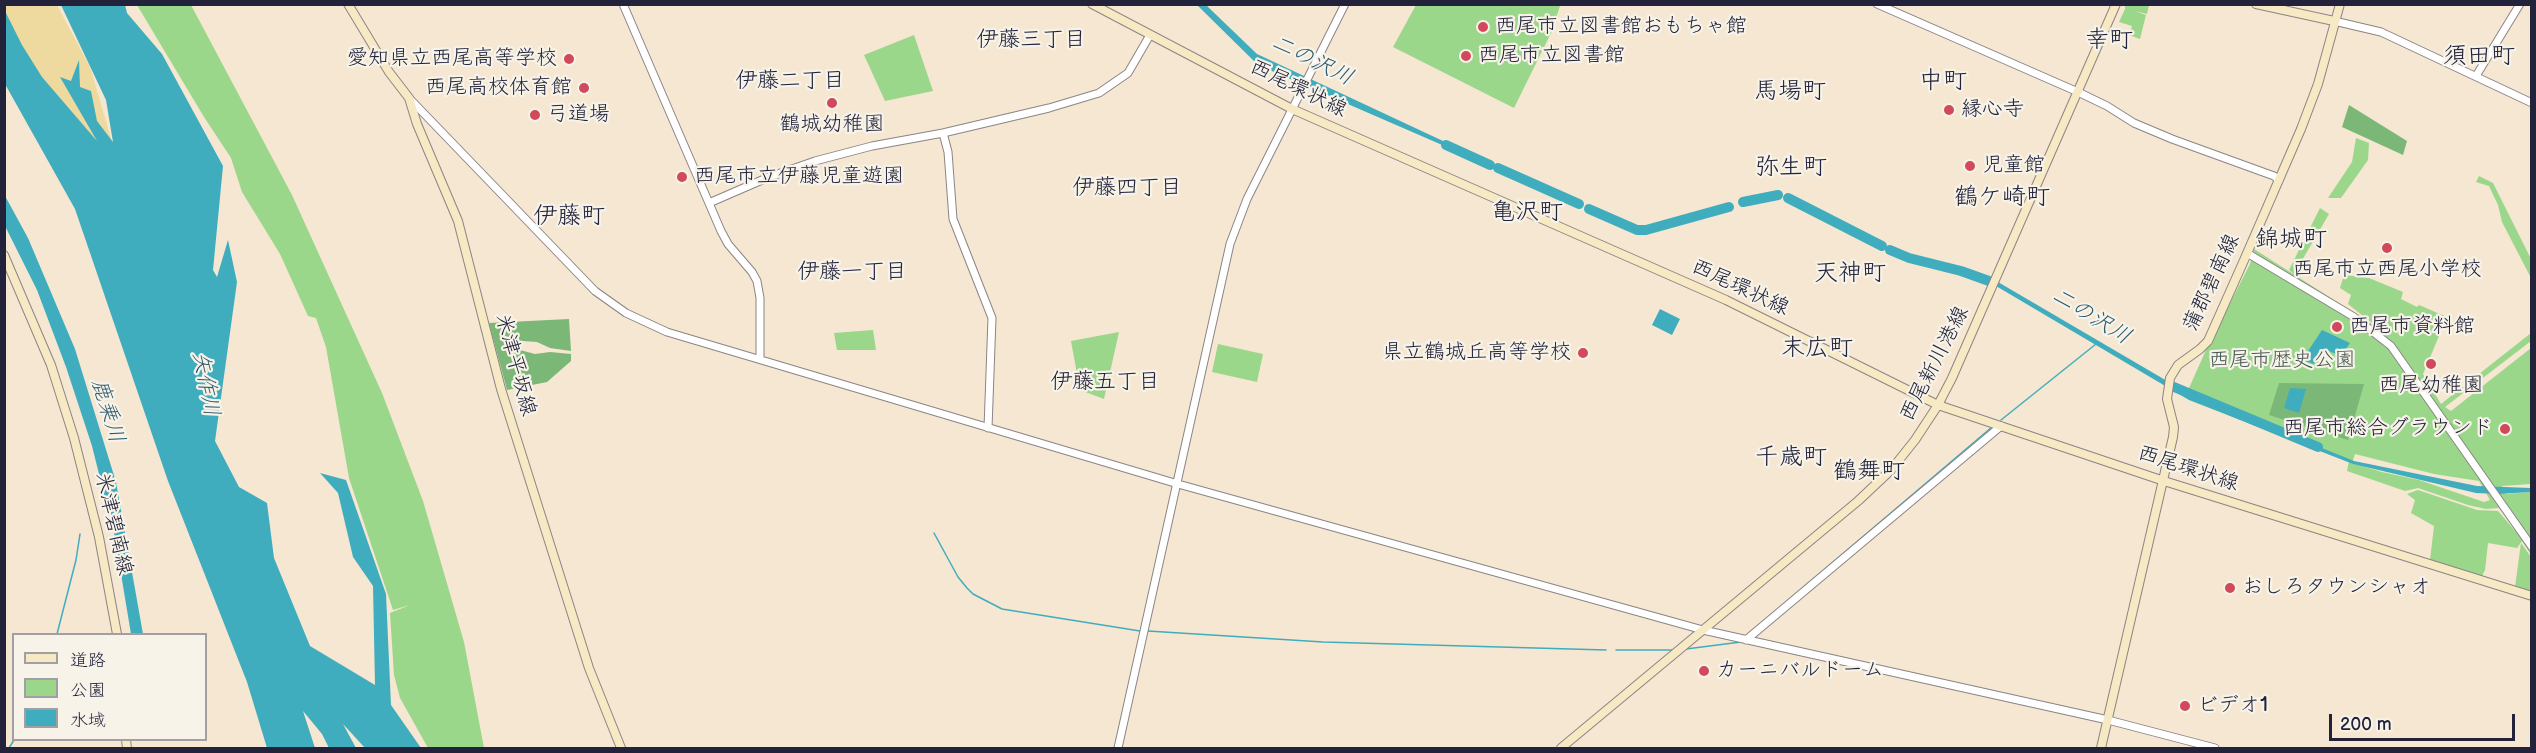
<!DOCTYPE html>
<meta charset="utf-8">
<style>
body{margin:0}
#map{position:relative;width:2536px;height:753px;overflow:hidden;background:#f5e7d1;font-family:"Balsamiq Sans","Klee One",sans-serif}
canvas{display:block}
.frame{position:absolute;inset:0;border:6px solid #22223b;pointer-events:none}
.legend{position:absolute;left:12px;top:633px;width:195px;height:108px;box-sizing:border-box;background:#f7f3e8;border:2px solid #a29fa3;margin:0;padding:8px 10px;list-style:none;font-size:18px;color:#22223b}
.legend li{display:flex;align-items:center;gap:12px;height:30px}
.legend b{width:30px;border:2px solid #a29fa3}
.scale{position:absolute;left:2329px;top:714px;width:186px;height:27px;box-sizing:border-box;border:3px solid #22223b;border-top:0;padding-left:8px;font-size:18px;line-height:21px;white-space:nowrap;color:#22223b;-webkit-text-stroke:4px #f7f3e8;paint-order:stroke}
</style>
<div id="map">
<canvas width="2536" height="753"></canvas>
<div class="frame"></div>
<ul class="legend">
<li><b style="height:8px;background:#f7e9c3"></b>道路</li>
<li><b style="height:16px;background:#9ad78b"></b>公園</li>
<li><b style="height:16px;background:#40adbe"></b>水域</li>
</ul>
<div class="scale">200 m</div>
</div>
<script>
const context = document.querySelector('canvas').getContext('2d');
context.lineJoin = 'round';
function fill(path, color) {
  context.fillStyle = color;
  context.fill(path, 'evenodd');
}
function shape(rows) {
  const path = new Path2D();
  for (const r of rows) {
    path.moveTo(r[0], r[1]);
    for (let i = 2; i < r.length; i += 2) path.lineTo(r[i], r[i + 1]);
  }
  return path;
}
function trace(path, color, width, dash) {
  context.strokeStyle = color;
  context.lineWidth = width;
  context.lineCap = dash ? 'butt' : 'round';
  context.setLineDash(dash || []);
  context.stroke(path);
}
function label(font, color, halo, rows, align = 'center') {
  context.font = font + ' "Balsamiq Sans","Klee One",sans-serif';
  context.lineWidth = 4.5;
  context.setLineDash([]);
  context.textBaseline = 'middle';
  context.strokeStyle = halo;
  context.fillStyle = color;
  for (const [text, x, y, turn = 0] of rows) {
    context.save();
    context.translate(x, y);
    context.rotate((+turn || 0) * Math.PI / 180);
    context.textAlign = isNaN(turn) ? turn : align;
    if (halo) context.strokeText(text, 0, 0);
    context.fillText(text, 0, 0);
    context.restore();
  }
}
fill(shape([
 [1556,4,1560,6,1551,33,1514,108,1393,47,1416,5],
 [137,5,191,5,292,195,382,393,423,501,464,642,484,748,428,748,400,698,394,675,390,613,410,605,393,610,349,478,326,347,316,318,308,316,280,254,242,192,231,158,204,117],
 [2125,5,2149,5,2147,14,2135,11,2146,15,2140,39,2129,35,2132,26,2119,22,2125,9],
 [914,35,933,91,885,101,864,55],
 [2356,138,2369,143,2368,160,2341,198,2328,198,2352,162],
 [2479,176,2493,183,2531,259,2531,278,2502,222,2498,205,2489,186,2476,182],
 [2320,208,2329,214,2294,274,2289,270],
 [2254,249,2378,328,2348,304,2351,295,2340,288,2344,275,2369,278,2403,292,2401,299,2417,307,2419,305,2447,317,2423,374,2441,404,2531,333,2531,341,2445,407,2451,411,2531,348,2531,484,2502,486,2506,494,2531,492,2531,555,2522,541,2517,548,2488,543,2485,570,2482,576,2430,560,2434,526,2411,513,2415,500,2407,494,2418,490,2477,510,2498,511,2517,533,2499,508,2486,509,2468,505,2418,488,2405,491,2347,471,2349,461,2185,397,2206,350,2250,264],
 [2355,454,2434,474,2479,481,2490,500,2484,502,2419,480,2382,472,2352,463],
 [873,330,876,350,837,350,834,333],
 [1119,332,1104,399,1080,390,1071,341],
 [1218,344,1263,354,1257,382,1212,372],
 [2521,543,2531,557,2531,592,2515,587]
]), '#9ad78b');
fill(shape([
 [2349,105,2407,141,2403,155,2342,127],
 [569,319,571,351,550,348,537,342,523,341,520,350,535,354,550,352,571,354,571,361,547,382,507,390,489,323],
 [2279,383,2364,384,2348,440,2269,415]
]), '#7bb877');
fill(shape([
 [5,5,57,5,90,67,121,172,54,111,5,15]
]), '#eeda9e');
fill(shape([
 [61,5,125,5,127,13,162,54,223,166,213,270,217,277,228,240,237,282,215,441,239,487,267,503,274,558,310,646,375,685,373,586,353,557,338,493,320,473,346,480,386,594,391,705,421,748,365,748,343,724,356,748,329,748,322,734,303,711,315,748,267,748,247,682,168,481,75,209,5,84,5,11,22,45,42,77,97,141,60,77,71,81,79,60,80,87,91,91,97,121,113,142,106,100],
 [1197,5,1206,5,1257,54,1458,148,1456,151,1258,65],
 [4,194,28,238,75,349,116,482,143,634,131,634,110,508,106,502,92,446,66,367,37,290,5,226],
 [1998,282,2191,395,2354,461,2477,486,2531,488,2531,492,2498,494,2476,493,2353,464,2189,400,1996,286],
 [1660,309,1680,319,1672,335,1652,325],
 [2322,330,2350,343,2341,356,2324,349,2314,364,2302,360],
 [2290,388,2306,389,2299,413,2284,408]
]), '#40adbe');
trace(shape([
 [2001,420,2096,344],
 [934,533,958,577,967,588,973,594,1002,609,1140,631],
 [1786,602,1992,427],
 [1148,631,1323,642,1606,650],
 [57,634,76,560,80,534],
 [1686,649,1741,642],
 [1616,650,1672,650],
 [9,748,14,740]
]), '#40adbe', 1.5);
trace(shape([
 [1446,145,1490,165],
 [1498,168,1579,204],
 [1788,198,1882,246],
 [1743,202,1778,195],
 [1589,209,1637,230,1646,230,1729,207],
 [1890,250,1909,258,1961,271,1989,281],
 [2174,387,2318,447]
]), '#40adbe', 10);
const tertiary = shape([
 [623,4,721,231,728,244,752,272,757,281,760,298,760,359],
 [1877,4,2078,92,2107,106,2134,123,2172,139,2274,176,2279,180],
 [2334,21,2381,32,2532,103],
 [2476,76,2520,4],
 [409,98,595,291,626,313,667,332,1178,484,1703,630,2108,720,2215,748],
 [943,133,948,152,953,219,992,318,988,428],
 [709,203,769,177,815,161,872,146,943,133,1049,108,1099,93,1128,73,1150,35],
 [2247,253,2354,317,2391,346,2532,547],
 [1746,640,2001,426],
 [1118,748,1230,244,1247,199,1345,4]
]);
const secondary = shape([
 [348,4,389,72,409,98,417,124,458,221,501,389,589,668,621,748],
 [1092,4,1292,109,1726,300,1938,405,2164,481,2532,596],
 [2256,4,2334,21],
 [4,255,51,365,74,438,99,537,117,634],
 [126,740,127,748],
 [1561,748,1858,501,1891,470,1915,440,1938,405,1952,378,2116,4],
 [2101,748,2173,437,2174,427,2167,399,2170,378,2178,365,2200,349,2208,341,2245,258,2301,129,2318,84,2340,4]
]);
trace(tertiary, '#8c8486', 9);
trace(secondary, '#8c8486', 10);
trace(tertiary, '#fff', 7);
trace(secondary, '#f7e9c3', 8);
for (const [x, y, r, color] of [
 [1483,27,6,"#d1495b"],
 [1466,56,6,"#d1495b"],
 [569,59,6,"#d1495b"],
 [584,88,6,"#d1495b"],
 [832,103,6,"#d1495b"],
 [1949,110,6,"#d1495b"],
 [535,115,6,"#d1495b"],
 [1970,166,6,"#d1495b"],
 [682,177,6,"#d1495b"],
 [2387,248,6,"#d1495b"],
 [2337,327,6,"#d1495b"],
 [1583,353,6,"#d1495b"],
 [2431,364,6,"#d1495b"],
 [2505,429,6,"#d1495b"],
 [2230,588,6,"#d1495b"],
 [1704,671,6,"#d1495b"],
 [2185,706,6,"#d1495b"]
]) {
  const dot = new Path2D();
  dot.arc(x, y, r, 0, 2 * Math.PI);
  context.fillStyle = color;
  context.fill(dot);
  trace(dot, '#f7f3e8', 2);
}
label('21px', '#22223b', '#f7f3e8', [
 ["西尾市立図書館おもちゃ館",1495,27],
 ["西尾市立図書館",1478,56],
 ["愛知県立西尾高等学校",557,59,"right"],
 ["西尾高校体育館",572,88,"right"],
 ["縁心寺",1961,110],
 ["弓道場",547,115],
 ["鶴城幼稚園",832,125,"center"],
 ["児童館",1982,166],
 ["西尾市立伊藤児童遊園",694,177],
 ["西尾市立西尾小学校",2387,270,"center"],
 ["西尾市資料館",2349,327],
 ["県立鶴城丘高等学校",1571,353,"right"],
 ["西尾幼稚園",2431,386,"center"],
 ["西尾市総合グラウンド",2493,429,"right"],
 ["おしろタウンシャオ",2242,588],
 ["カーニバルドーム",1716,671],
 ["ビデオ1",2197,706]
], 'left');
label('21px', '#22223b', '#f7f3e8', [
 ["西尾環状線",1298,89,26],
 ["蒲郡碧南線",2212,283,-65],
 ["西尾環状線",1740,288,25],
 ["西尾新川港線",1935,364,-63],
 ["米津平坂線",515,365,75],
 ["西尾環状線",2188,469,18],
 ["米津碧南線",113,524,77]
]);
label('21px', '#465853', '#f7f3e8', [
 ["西尾市歴史公園",2282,361]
]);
label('22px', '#22223b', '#f7f3e8', [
 ["伊藤三丁目",1031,40],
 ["伊藤二丁目",790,81],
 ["伊藤四丁目",1127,188],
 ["伊藤一丁目",852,272],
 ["伊藤五丁目",1105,382]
]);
label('italic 22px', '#2e5a6f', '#f7f3e8', [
 ["二の沢川",1312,61,26],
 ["二の沢川",2091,317,31],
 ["矢作川",205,384,79],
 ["鹿乗川",107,411,73]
]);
label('24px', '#22223b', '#f7f3e8', [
 ["幸町",2109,41],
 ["須田町",2479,57],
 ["中町",1943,82],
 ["馬場町",1790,92],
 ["弥生町",1791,168],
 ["鶴ケ崎町",2002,198],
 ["亀沢町",1527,213],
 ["伊藤町",569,217],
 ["錦城町",2291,240],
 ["天神町",1850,274],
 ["末広町",1817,349],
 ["千歳町",1791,458],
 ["鶴舞町",1869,472]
]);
</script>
